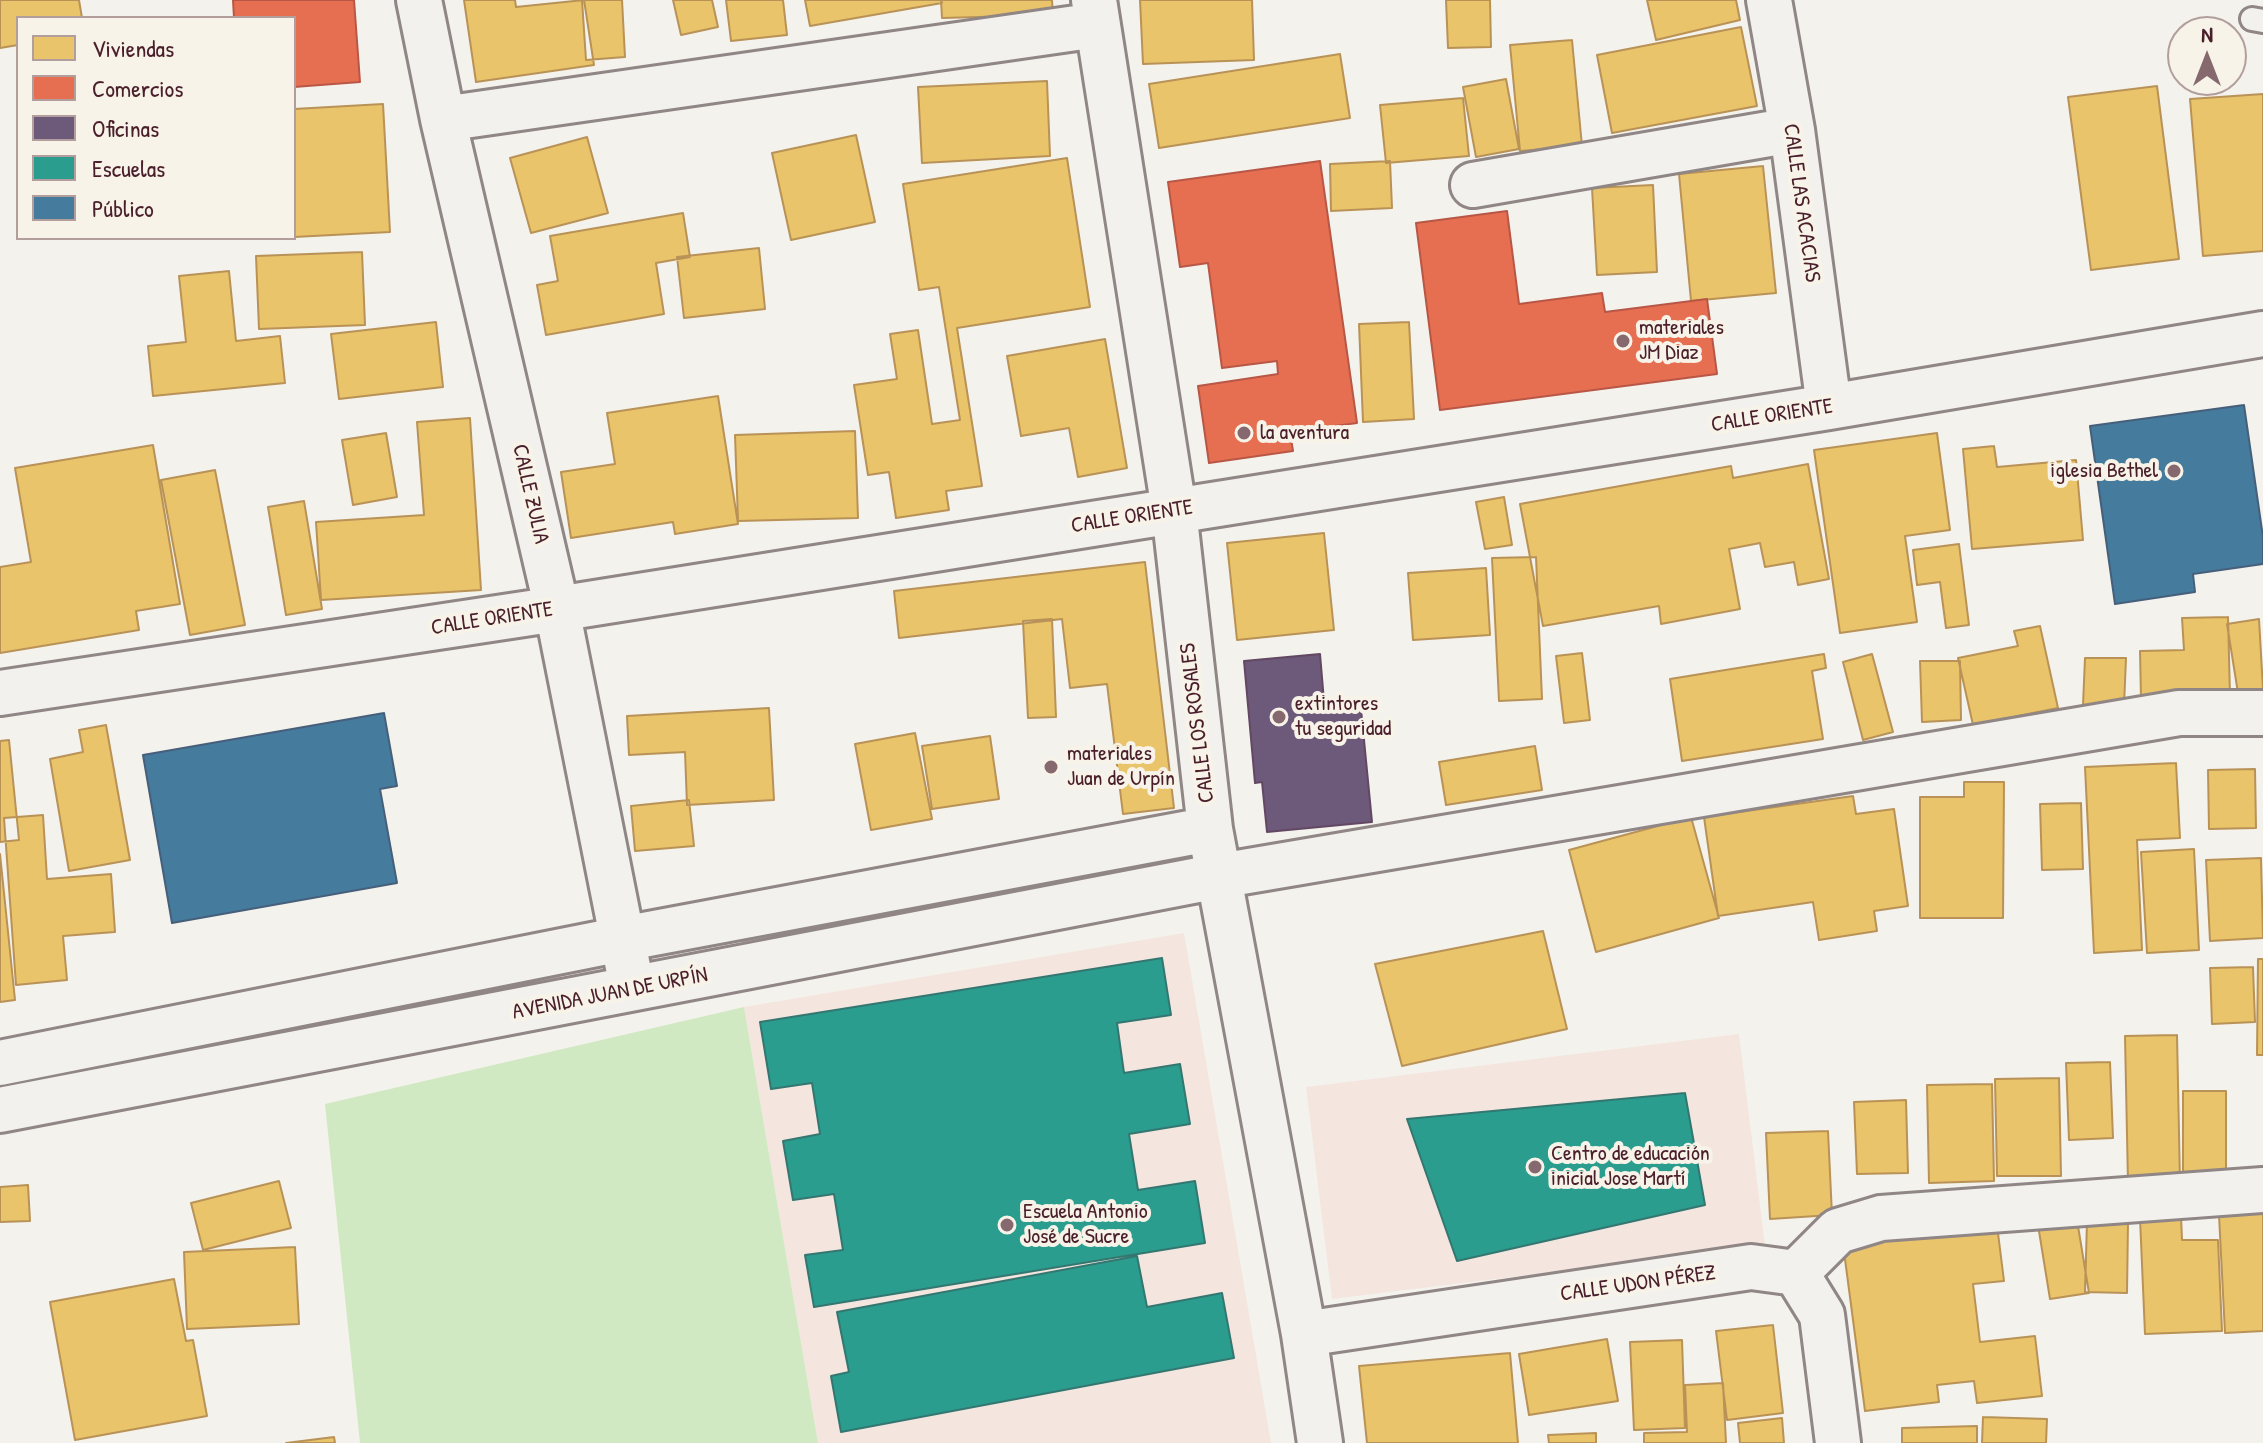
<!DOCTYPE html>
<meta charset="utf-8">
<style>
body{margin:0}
#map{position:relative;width:2263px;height:1443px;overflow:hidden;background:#f4f2ec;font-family:"Patrick Hand",sans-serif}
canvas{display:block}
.legend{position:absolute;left:16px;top:16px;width:280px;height:224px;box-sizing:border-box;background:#f7f3e8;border:2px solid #b29e9c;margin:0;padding:10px 14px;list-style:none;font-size:24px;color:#4a1f2b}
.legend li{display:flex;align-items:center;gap:16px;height:40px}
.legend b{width:40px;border:2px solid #b29e9c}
.north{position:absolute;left:2167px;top:16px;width:80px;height:80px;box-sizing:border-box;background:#f7f3e8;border:2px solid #b29e9c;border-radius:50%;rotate:0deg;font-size:22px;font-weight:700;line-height:32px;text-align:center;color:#4a1f2b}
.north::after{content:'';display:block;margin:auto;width:28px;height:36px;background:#86696f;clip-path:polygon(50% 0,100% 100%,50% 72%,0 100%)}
</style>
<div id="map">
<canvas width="2263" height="1443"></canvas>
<ul class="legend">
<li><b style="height:22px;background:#e9c46a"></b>Viviendas</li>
<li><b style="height:22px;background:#e76f51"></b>Comercios</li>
<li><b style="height:22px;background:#6d597a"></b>Oficinas</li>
<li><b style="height:22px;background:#2a9d8f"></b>Escuelas</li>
<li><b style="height:22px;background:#457b9d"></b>Público</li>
</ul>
<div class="north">N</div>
</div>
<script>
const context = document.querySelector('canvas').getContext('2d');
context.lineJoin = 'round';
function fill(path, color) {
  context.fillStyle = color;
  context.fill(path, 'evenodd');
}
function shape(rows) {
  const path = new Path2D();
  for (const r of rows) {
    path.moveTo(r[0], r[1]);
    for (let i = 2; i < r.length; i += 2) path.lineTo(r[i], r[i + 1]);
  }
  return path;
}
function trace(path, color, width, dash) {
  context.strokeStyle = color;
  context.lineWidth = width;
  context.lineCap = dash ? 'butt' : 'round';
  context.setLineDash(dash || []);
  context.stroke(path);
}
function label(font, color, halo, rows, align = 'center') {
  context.font = font + ' "Patrick Hand",sans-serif';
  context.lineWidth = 8;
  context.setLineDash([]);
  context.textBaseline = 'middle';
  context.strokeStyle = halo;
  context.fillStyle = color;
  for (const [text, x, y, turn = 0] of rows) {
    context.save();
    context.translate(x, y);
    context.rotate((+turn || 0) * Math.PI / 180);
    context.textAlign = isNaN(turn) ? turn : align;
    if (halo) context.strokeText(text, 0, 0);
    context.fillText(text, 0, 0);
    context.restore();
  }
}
fill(shape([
 [1184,933,1271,1443,818,1443,744,1007],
 [1739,1034,1765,1246,1332,1299,1306,1087]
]), '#f4e6df');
fill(shape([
 [744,1007,818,1443,360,1443,325,1104]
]), '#d1e9c2');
const homes = shape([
 [0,0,79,0,82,18,18,18,18,45,0,48,0,0],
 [464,0,515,0,516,7,584,0,594,65,476,82,464,0],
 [582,0,622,0,625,57,586,60,582,0],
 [673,0,712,0,718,27,681,35,673,0],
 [726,0,783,0,787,35,731,41,726,0],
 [805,0,941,0,942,3,810,26,805,0],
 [941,0,1052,0,1053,15,942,18,941,0],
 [1140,0,1252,0,1254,60,1143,64,1140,0],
 [1446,0,1490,0,1491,47,1448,48,1446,0],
 [1647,0,1736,0,1740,20,1656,40,1647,0],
 [1741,27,1757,106,1612,133,1597,55,1741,27],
 [1572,40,1582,146,1520,151,1510,45,1572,40],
 [1340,54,1350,118,1159,148,1149,84,1340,54],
 [1506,79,1519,149,1476,157,1463,87,1506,79],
 [1047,81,1050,156,922,163,918,87,1047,81],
 [2157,86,2179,259,2091,270,2068,97,2157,86],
 [2263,94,2263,251,2203,256,2190,99,2263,94],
 [1463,98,1469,156,1386,163,1380,105,1463,98],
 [383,104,390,232,294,237,294,109,383,104],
 [856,135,875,222,791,240,772,153,856,135],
 [587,137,608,213,531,233,510,158,587,137],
 [1067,158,1090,307,957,328,982,486,946,491,949,510,896,518,889,472,868,475,854,385,897,379,890,334,918,330,932,424,960,420,939,287,919,290,903,184,1067,158],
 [1390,161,1392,208,1331,211,1330,164,1390,161],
 [1763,166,1776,293,1691,301,1679,174,1763,166],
 [1653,185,1657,272,1597,275,1592,188,1653,185],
 [683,213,690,257,656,263,664,314,546,335,537,285,558,281,550,236,683,213],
 [759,248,765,309,684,318,677,257,759,248],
 [362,252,365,325,259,329,256,256,362,252],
 [229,271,236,341,280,336,285,383,153,396,148,346,186,342,179,276,229,271],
 [436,322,443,387,339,399,331,334,436,322],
 [1409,322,1414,419,1363,422,1359,324,1409,322],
 [1105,339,1127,468,1078,477,1069,428,1021,436,1007,356,1105,339],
 [718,396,738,524,675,534,673,522,571,538,561,472,615,464,607,413,718,396],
 [470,418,481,590,321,600,316,522,424,515,417,422,470,418],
 [855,431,858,518,738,521,735,435,855,431],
 [386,433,397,497,353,505,342,440,386,433],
 [1937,433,1950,530,1905,536,1917,622,1840,633,1814,450,1937,433],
 [153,445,180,604,136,611,139,630,0,653,0,567,31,562,15,468,153,445],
 [1994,446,1997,467,2076,460,2083,540,1972,549,1963,449,1994,446],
 [1808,464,1829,579,1798,585,1794,562,1765,567,1760,543,1729,549,1740,609,1661,624,1659,606,1543,626,1520,504,1731,466,1733,478,1808,464],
 [215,470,245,625,190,635,161,480,215,470],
 [1504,497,1512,545,1485,549,1476,502,1504,497],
 [304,501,322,609,286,615,268,507,304,501],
 [1324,533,1334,630,1237,640,1227,543,1324,533],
 [1959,544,1969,625,1946,628,1940,582,1917,585,1913,550,1959,544],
 [1536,557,1542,699,1499,701,1492,558,1536,557],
 [1145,562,1174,808,1123,814,1107,684,1070,688,1062,619,899,638,894,591,1145,562],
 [1486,568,1490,635,1413,640,1408,573,1486,568],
 [2228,617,2230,696,2141,698,2140,651,2184,650,2182,618,2228,617],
 [1052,619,1056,717,1028,718,1023,621,1052,619],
 [2259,619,2263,689,2238,693,2227,624,2259,619],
 [2040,626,2058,708,1973,725,1958,658,2018,646,2014,631,2040,626],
 [1582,653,1590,720,1564,723,1556,656,1582,653],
 [1824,654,1826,668,1812,671,1823,739,1682,761,1670,679,1824,654],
 [1872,654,1893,732,1863,740,1843,662,1872,654],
 [2085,658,2126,658,2124,706,2083,705,2085,658],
 [1920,661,1960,661,1961,720,1922,722,1920,661],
 [769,708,774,800,687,805,685,752,629,755,627,716,769,708],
 [106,725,130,860,69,871,50,759,83,752,79,730,106,725],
 [915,733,932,819,871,830,855,744,915,733],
 [990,736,999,799,932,809,922,746,990,736],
 [9,740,19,840,0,842,0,741,9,740],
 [1535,746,1542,790,1446,805,1439,762,1535,746],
 [2176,763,2180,838,2137,840,2142,950,2094,953,2085,767,2176,763],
 [2255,769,2256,828,2209,829,2208,770,2255,769],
 [1964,782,2004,782,2003,918,1920,918,1920,797,1964,797,1964,782],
 [1853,796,1856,814,1894,809,1908,906,1874,911,1877,931,1819,940,1813,902,1718,916,1704,817,1853,796],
 [689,800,694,846,635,851,631,806,689,800],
 [2081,803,2083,869,2042,870,2040,804,2081,803],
 [43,815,47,879,111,874,115,932,63,936,67,980,16,985,4,818,43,815],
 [1691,817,1719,918,1596,952,1569,850,1691,817],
 [2194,849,2199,950,2147,953,2141,852,2194,849],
 [0,854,15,1000,0,1002,0,854],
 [2261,858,2263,938,2210,941,2206,860,2261,858],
 [1543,931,1567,1029,1402,1066,1375,964,1543,931],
 [2258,959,2263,959,2263,1055,2257,1055,2258,959],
 [2253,967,2255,1022,2212,1024,2210,968,2253,967],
 [2177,1035,2180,1183,2128,1184,2125,1036,2177,1035],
 [2110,1062,2113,1138,2069,1140,2066,1063,2110,1062],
 [2059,1078,2061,1176,1997,1176,1995,1079,2059,1078],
 [1992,1084,1994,1181,1929,1183,1927,1085,1992,1084],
 [2183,1091,2226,1091,2226,1175,2183,1175,2183,1091],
 [1906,1100,1908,1173,1857,1174,1854,1102,1906,1100],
 [1828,1131,1832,1215,1770,1219,1766,1133,1828,1131],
 [279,1181,291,1228,203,1250,191,1203,279,1181],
 [28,1185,30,1221,0,1222,0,1187,28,1185],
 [2263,1213,2263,1331,2225,1333,2219,1215,2263,1213],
 [2181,1216,2182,1240,2218,1240,2222,1331,2145,1334,2140,1218,2181,1216],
 [2077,1220,2089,1293,2050,1299,2038,1225,2077,1220],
 [2087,1221,2128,1222,2127,1293,2085,1292,2087,1221],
 [1997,1225,2004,1281,1973,1284,1980,1342,2035,1336,2042,1396,1977,1403,1974,1381,1937,1385,1939,1402,1865,1411,1843,1244,1997,1225],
 [295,1247,299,1324,187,1329,184,1252,295,1247],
 [174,1279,186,1341,193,1340,207,1416,75,1440,50,1302,174,1279],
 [1773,1325,1783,1413,1727,1420,1716,1331,1773,1325],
 [1607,1339,1618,1401,1529,1415,1519,1354,1607,1339],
 [1682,1340,1685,1428,1634,1430,1630,1342,1682,1340],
 [1510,1353,1518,1443,1367,1443,1359,1366,1510,1353],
 [1723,1383,1726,1443,1644,1443,1644,1433,1687,1432,1685,1385,1723,1383],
 [1983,1417,2047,1419,2046,1443,1982,1443,1983,1417],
 [1782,1418,1784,1443,1740,1443,1738,1423,1782,1418],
 [1977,1426,1977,1443,1902,1443,1902,1428,1977,1426],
 [1596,1433,1596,1443,1549,1443,1548,1435,1596,1433],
 [334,1437,335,1443,286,1443,334,1437]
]);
fill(homes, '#e9c46a');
trace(homes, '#b99257', 2);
const shops = shape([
 [233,0,354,0,360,82,294,87,294,18,234,18,233,0],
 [1320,161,1357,423,1290,432,1293,451,1209,463,1198,386,1278,374,1277,361,1222,368,1208,263,1180,267,1168,182,1320,161],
 [1507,211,1519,304,1602,293,1605,312,1707,299,1717,374,1440,410,1416,223,1507,211]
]);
fill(shops, '#e76f51');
trace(shops, '#b85746', 2);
const offices = shape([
 [1320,654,1325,713,1361,709,1372,822,1267,832,1262,782,1255,783,1244,661,1320,654]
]);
fill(offices, '#6d597a');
trace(offices, '#624862', 2);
const schools = shape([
 [1162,958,1171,1015,1117,1023,1124,1073,1180,1064,1190,1124,1129,1134,1138,1190,1195,1181,1205,1243,814,1307,805,1255,843,1250,834,1194,793,1200,783,1141,820,1134,812,1083,771,1089,760,1022,1162,958],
 [1685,1093,1705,1205,1457,1261,1407,1119,1685,1093],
 [1137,1256,1147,1307,1222,1293,1234,1358,841,1432,831,1376,849,1372,837,1312,1137,1256]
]);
fill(schools, '#2a9d8f');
trace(schools, '#347771', 2);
const public = shape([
 [2244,405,2263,537,2263,564,2193,574,2195,592,2115,604,2090,426,2244,405],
 [384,713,397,786,380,789,397,883,172,923,143,755,384,713]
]);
fill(public, '#457b9d');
trace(public, '#465f7b', 2);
const service = shape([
 [2252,19,2263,21]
]);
const minor = shape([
 [419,0,443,119,557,609,628,967],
 [1094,0,1174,510,1210,829,1304,1334,1320,1443],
 [1769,0,1792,130,1829,407],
 [443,119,1097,25],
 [1473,185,1792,130],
 [0,693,557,609,1829,407,2263,334],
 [0,1063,622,939,1210,829],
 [0,1110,1219,876,2179,713,2263,713],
 [1796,1273,1838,1231,1881,1218,2263,1190],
 [1304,1334,1751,1267,1796,1273,1822,1315,1838,1443]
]);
trace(service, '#8f8685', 28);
trace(minor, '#8f8685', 50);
trace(service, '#f2f1ed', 22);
trace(minor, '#f2f1ed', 44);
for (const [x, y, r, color] of [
 [1623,341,8,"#86696f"],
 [1244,433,8,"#86696f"],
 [2174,471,8,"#86696f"],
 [1279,717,8,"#86696f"],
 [1051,767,8,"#86696f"],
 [1535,1167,8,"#86696f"],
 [1007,1225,8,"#86696f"]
]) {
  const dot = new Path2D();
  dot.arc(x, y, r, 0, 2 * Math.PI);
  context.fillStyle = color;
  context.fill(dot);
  trace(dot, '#f7f3e8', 3);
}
label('22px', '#4a1f2b', '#f7f3e8', [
 ["CALLE LAS ACACIAS",1801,203,82],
 ["CALLE ORIENTE",1772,416,-9],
 ["CALLE ZULIA",530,494,77],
 ["CALLE ORIENTE",1132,517,-9],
 ["CALLE ORIENTE",492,619,-9],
 ["CALLE LOS ROSALES",1198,723,-97],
 ["AVENIDA JUAN DE URPÍN",610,994,-11],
 ["CALLE UDON PÉREZ",1638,1284,-8]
]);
label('22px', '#4a1f2b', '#f7f3e8', [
 ["materiales",1639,328],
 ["JM Diaz",1639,353],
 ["la aventura",1260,433],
 ["iglesia Bethel",2158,471,"right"],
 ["extintores",1295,704],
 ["tu seguridad",1295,729],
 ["materiales",1067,754],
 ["Juan de Urpín",1067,779],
 ["Centro de educación",1551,1154],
 ["inicial Jose Martí",1551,1179],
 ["Escuela Antonio",1023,1212],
 ["José de Sucre",1023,1237]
], 'left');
</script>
